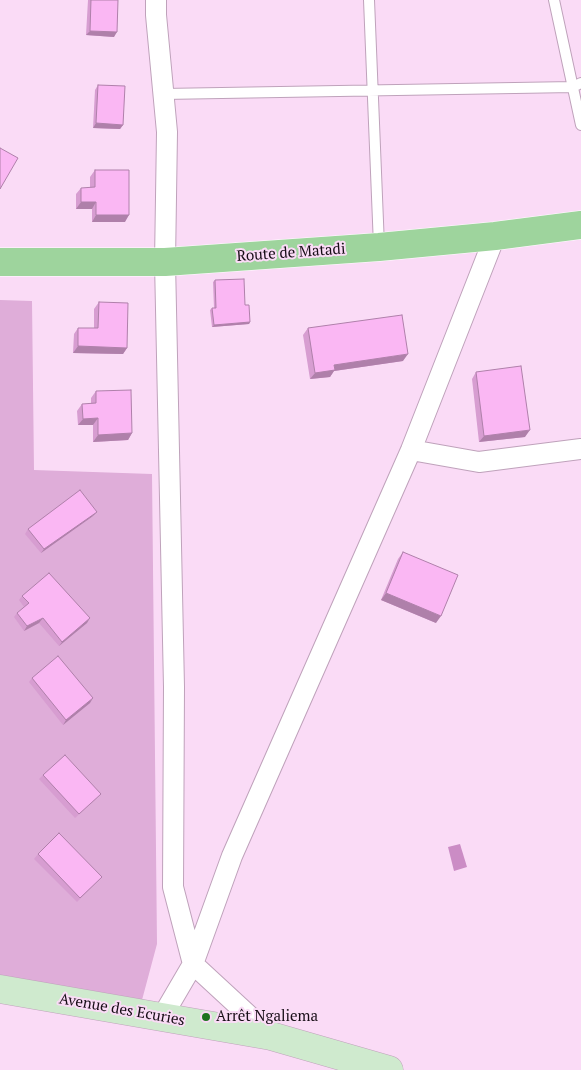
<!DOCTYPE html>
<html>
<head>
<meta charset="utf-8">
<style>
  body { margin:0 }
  canvas { display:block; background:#fadbf6 }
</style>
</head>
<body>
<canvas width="581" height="1070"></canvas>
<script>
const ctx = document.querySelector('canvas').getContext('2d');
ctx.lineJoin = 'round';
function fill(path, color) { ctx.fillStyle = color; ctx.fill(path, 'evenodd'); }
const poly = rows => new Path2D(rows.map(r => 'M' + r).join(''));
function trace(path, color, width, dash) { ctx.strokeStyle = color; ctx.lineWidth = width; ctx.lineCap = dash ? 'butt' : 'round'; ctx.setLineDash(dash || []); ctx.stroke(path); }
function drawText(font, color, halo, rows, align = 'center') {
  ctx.font = font + ' "PT Serif",serif'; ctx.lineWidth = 4; ctx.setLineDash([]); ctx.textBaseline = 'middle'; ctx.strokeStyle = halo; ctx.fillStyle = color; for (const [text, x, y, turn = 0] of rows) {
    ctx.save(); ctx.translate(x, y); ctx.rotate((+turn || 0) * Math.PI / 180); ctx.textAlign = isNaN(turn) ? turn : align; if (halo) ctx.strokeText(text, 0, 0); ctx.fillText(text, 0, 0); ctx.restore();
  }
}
const green = poly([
  [0,300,32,301,34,470,152,474,157,944,142,1000,0,981]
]);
const water = poly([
  [460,844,467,867,454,871,448,847]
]);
const lane = poly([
  [369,0,379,246],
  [554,0,581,125],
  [163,94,573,87,581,83]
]);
const street = poly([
  [156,0,156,15,167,132,165,262,174,687,173,887,193,964,271,1036],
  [411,450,479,462,581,449],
  [162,1017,193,964,232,856,411,450,495,236]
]);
const secondary = poly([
  [0,989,271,1036,389,1070]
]);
const primary = poly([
  [0,262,165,262,379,247,495,236,581,225]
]);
const wall = poly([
  [88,0,118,0,114,37,86,35],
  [98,85,123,125,120,129,93,128,95,90],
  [95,170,125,222,92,222,92,209,76,209,76,194,81,188,90,188,90,177],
  [215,280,245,305,250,322,249,324,212,327,210,310,212,308,214,308,213,282],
  [99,302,127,348,123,354,73,353,74,334,78,328,94,328,94,309],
  [308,328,403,361,334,371,330,377,310,379,303,335],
  [476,372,525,437,479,442,472,379],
  [96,391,132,433,128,440,93,442,93,425,78,425,77,411,82,404,91,404,91,398],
  [93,516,41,553,25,534,28,529],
  [403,552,436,623,381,600,398,559],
  [22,596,87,623,59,646,39,623,24,631,14,617,17,613,24,607,19,600],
  [32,678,90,703,63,725,29,682],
  [43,775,97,798,75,818,39,779],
  [38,854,102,877,77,902,34,859]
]);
const shadedWall = poly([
  [90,31,117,32,114,37,86,35],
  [96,123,123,125,120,129,93,128],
  [81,202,96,202,92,209,76,209],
  [96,215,129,215,125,222,92,222],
  [250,322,249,324,212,327,214,325],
  [78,346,127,348,123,354,73,353],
  [408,354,403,361,334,371,330,377,310,379,315,373,334,365],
  [98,418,93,425,78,425,83,419],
  [530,430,525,437,479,442,484,436],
  [132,433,128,440,93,442,98,435],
  [97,512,93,516,41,553,44,549],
  [386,593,441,616,436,623,381,600],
  [43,618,39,623,24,631,27,626],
  [90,618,87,623,59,646,62,642],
  [93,698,90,703,63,725,66,720]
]);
const building = poly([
  [91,0,118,0,117,32,90,31,91,0],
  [98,85,125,86,123,125,96,123,98,85],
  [0,148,18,158,0,189,0,148],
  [95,170,129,170,129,215,96,215,96,202,81,202,81,188,95,187,95,170],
  [244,279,245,305,249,305,250,322,214,325,212,308,216,308,215,280,244,279],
  [99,302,128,303,127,348,78,346,78,328,98,328,99,302],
  [402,315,408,354,334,365,335,370,315,373,308,328,402,315],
  [521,366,530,430,484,436,476,372,521,366],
  [131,390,132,433,98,435,98,418,83,419,82,404,96,403,96,391,131,390],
  [80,490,97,512,44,549,28,529,80,490],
  [403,552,458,575,441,616,386,593,403,552],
  [49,573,90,618,62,642,43,618,27,626,17,613,29,603,22,596,49,573],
  [58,656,93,698,66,720,32,678,58,656],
  [65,755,101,794,79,814,43,775,65,755],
  [59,833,102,877,80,898,38,854,59,833]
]);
const markers = [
  [206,1017,5,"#1e741f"]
];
const streetNames = [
  ["Route de Matadi",291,253,-4],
  ["Avenue des Ecuries",122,1010,10]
];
const poiNames = [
  ["Arrêt Ngaliema",216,1017]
];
fill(green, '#dfadd9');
fill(water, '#cb8cc5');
trace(lane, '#bfa2bb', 12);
trace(street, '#bfa2bb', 22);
trace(secondary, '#bfa2bb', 29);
trace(primary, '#fff', 29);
trace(lane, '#fff', 10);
trace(street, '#fff', 20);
trace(secondary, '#cfeace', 28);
trace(primary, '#9ed49d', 28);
fill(wall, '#d79dd1');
fill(shadedWall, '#af80aa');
fill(building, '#fab7f3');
trace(building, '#af80aa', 1);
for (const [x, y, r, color] of markers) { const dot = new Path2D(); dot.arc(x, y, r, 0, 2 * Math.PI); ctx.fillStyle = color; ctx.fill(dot); trace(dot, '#fadbf6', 2); }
drawText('15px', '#170d16', '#fadbf6', streetNames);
drawText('15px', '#170d16', '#fadbf6', poiNames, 'left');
</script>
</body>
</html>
